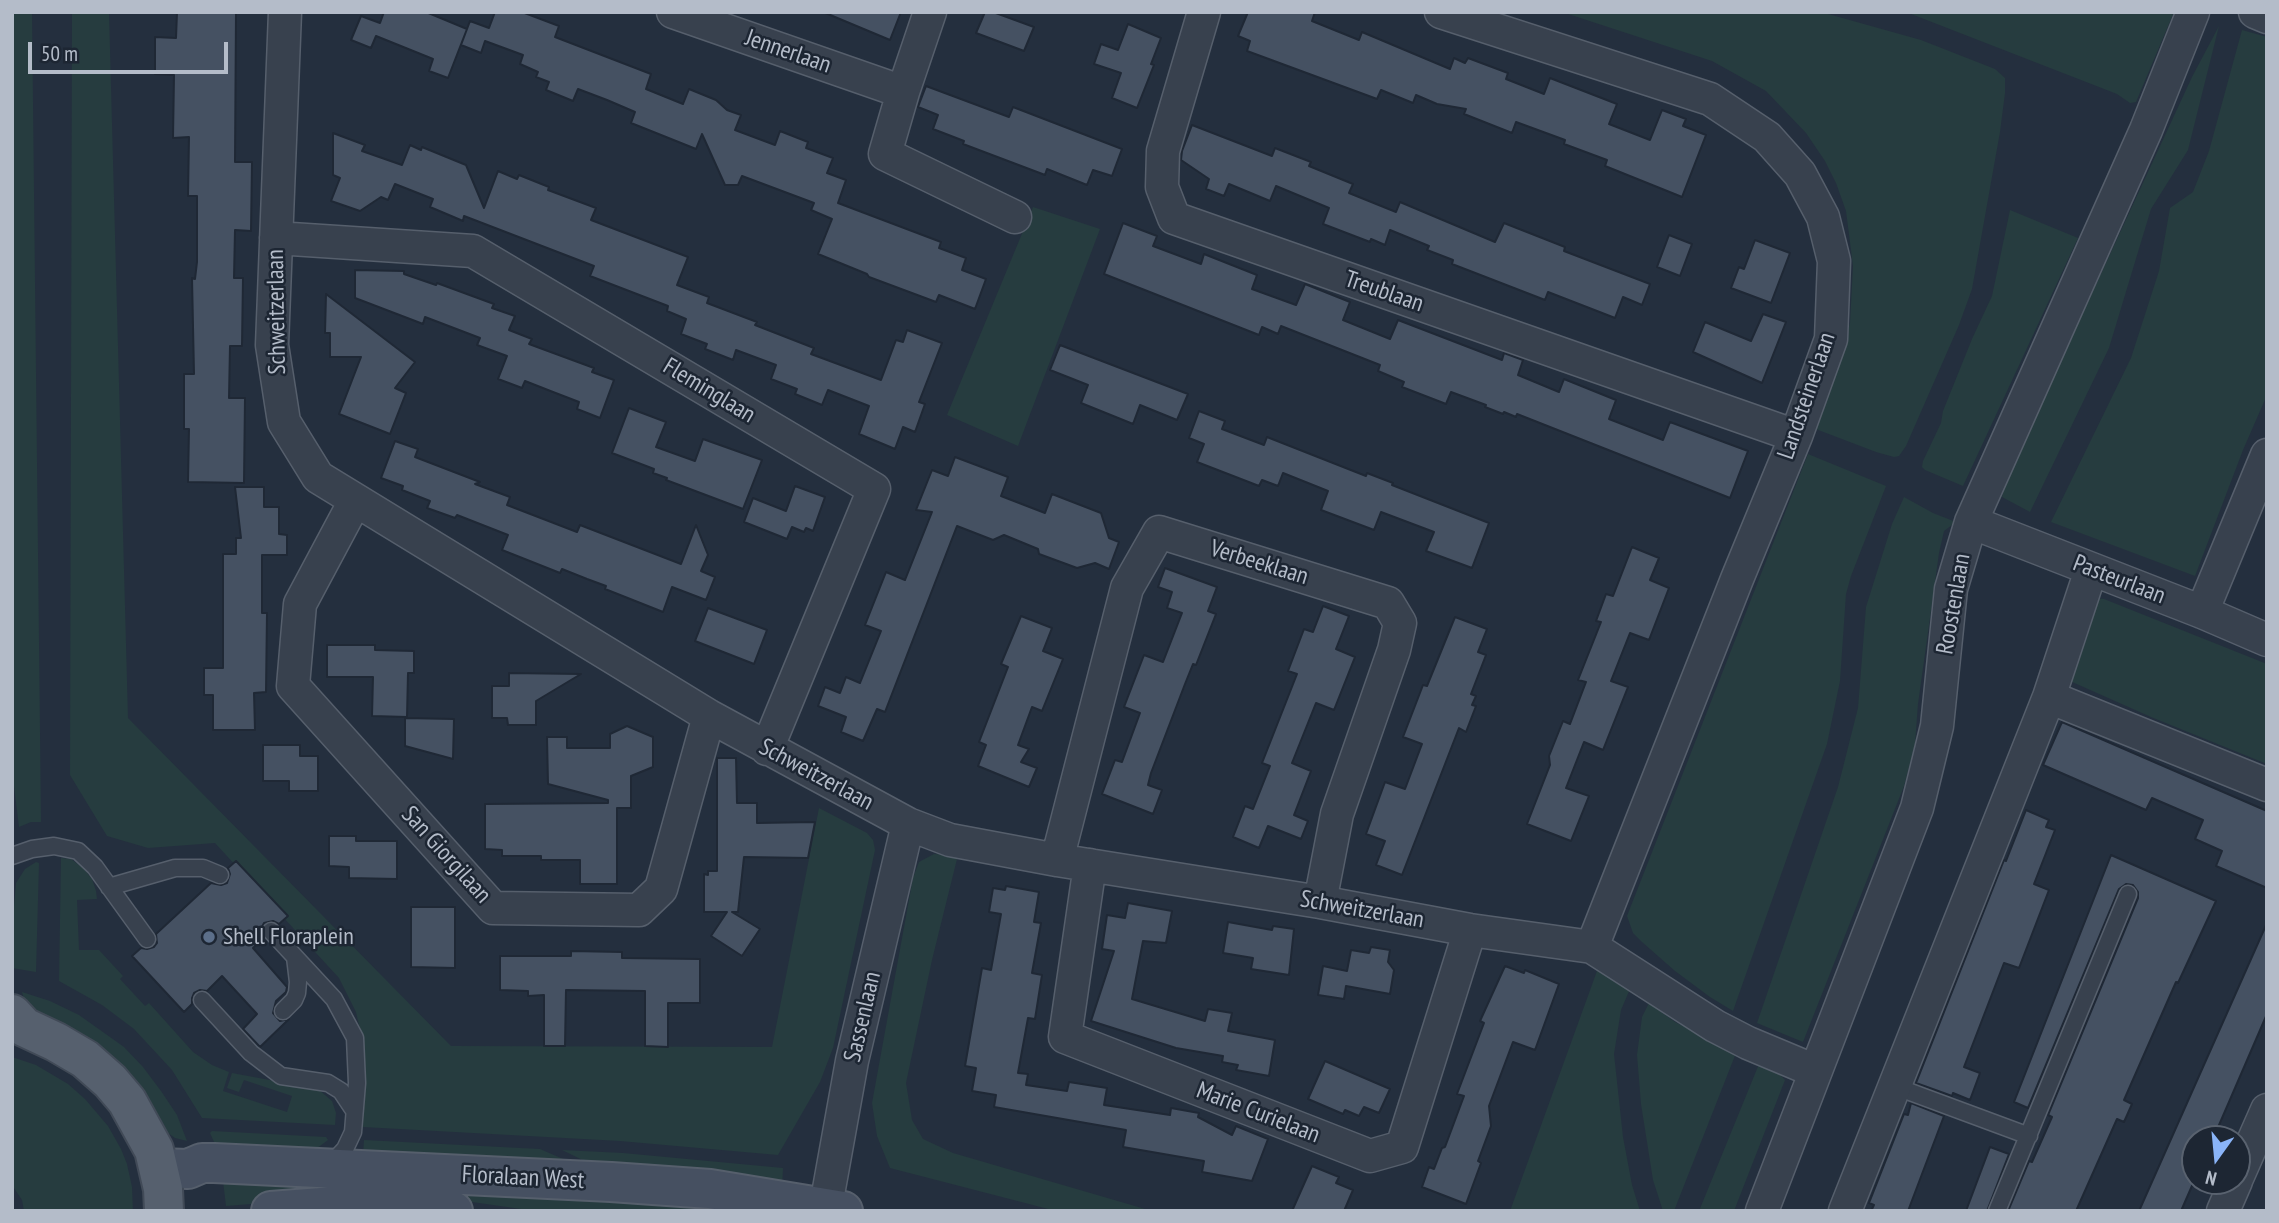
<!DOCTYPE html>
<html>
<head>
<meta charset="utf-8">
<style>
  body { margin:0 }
  #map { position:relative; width:2279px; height:1223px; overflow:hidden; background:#242f3e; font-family:"PT Sans Narrow",sans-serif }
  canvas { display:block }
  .frame { position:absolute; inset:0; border:14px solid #b4bcc9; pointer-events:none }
  .north { position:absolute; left:2181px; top:1125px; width:70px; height:70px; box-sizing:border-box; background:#1d2633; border:2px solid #59626f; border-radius:50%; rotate:195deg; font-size:19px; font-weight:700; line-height:28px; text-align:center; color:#b4bcc9 }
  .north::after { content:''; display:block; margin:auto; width:24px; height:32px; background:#8ab4f8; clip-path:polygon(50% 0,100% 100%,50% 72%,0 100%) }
  .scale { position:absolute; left:28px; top:42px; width:200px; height:32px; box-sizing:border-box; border:4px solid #b4bcc9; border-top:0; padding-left:9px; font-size:21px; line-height:24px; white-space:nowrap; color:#b4bcc9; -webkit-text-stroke:5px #1d2633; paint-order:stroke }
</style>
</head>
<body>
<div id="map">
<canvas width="2279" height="1223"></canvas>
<div class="frame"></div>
<div class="north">N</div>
<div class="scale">50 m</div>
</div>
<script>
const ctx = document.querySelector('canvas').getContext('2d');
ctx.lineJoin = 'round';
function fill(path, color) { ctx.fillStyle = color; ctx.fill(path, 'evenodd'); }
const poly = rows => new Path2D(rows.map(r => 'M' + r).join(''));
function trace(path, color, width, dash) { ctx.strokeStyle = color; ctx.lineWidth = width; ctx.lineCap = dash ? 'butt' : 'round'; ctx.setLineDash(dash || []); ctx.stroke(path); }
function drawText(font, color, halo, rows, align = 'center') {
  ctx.font = font + ' "PT Sans Narrow",sans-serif'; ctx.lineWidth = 5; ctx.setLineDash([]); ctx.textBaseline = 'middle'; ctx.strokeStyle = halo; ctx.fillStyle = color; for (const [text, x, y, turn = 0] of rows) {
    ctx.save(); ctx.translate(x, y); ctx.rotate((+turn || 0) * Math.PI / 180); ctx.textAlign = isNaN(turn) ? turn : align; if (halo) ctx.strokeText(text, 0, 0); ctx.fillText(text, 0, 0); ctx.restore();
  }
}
const green = poly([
  [12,12,32,12,41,822,31,822,19,827,12,770],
  [72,12,109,12,128,718,451,1046,772,1047,819,808,867,833,873,840,875,850,833,1048,820,1082,778,1155,620,1141,363,1127,365,1051,356,1012,339,978,215,843,148,848,107,836,70,775],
  [1562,12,1821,12,1921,40,1995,69,2005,78,2005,93,2000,132,1972,289,1959,325,1906,446,1899,456,1894,457,1876,452,1813,428,1839,364,1850,323,1853,266,1846,211,1836,183,1825,161,1806,133,1766,91,1712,61],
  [1906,12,2174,12,2136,102,2130,103,2117,94],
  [2219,26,2188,150,2151,209,2109,348,2030,512,2002,497,2006,479,2192,77],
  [2242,30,2267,37,2267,395,2243,450,2195,576,2051,522,2131,358,2159,271,2170,208,2193,192,2209,151],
  [1033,207,1100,229,1018,446,947,415],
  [2010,210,2078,238,1963,486,1925,470,1922,467,1923,461,1941,423,1943,411,1972,339,1992,296],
  [1808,454,1886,486,1851,576,1846,594,1840,681,1827,744,1733,1011,1710,997,1675,971,1642,942,1633,933,1627,916],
  [1904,497,1933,513,1956,522,1944,531,1939,553,1918,704,1915,744,1904,786,1803,1042,1757,1023,1838,787,1858,708,1866,607,1892,524],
  [2096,598,2104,599,2267,664,2267,764,2151,717,2070,681],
  [934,854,958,855,932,960,906,1083,912,1120,923,1139,953,1153,1152,1211,1056,1211,890,1168,877,1136,872,1103,913,878,919,862],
  [61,858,71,859,83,868,92,879,96,891,97,899,77,900,79,950,99,950,123,976,120,979,145,1006,149,1003,193,1052,212,1065,229,1072,223,1091,287,1112,292,1096,244,1080,239,1092,227,1088,232,1073,318,1089,332,1101,336,1113,335,1125,202,1118,172,1070,134,1029,102,1005,59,981],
  [36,862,39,863,36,972,12,968,12,929,16,883,25,869],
  [1597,971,1630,989,1621,1010,1614,1054,1623,1137,1632,1185,1640,1211,1510,1211],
  [22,992,50,1001,79,1015,124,1047,143,1067,161,1091,177,1115,187,1141,175,1138,161,1128,25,1002],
  [1649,1003,1675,1022,1736,1053,1674,1211,1663,1211,1653,1180,1641,1104,1637,1055,1642,1017],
  [12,1057,36,1065,68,1084,85,1099,108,1126,121,1149,127,1164,132,1187,133,1211,24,1211,22,1200,12,1185],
  [1759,1064,1777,1072,1785,1080,1734,1211,1699,1211],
  [212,1131,326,1137,328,1140,316,1149,215,1144,210,1133],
  [364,1140,540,1149,577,1165,363,1154],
  [562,1150,623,1153,783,1168,782,1190,605,1171],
  [223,1181,558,1194,741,1211,535,1211,444,1198,339,1197,226,1206]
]);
const building = poly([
  [177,12,236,12,235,162,252,162,251,231,235,230,234,278,243,278,242,346,230,346,229,398,245,398,244,483,188,482,189,429,184,429,184,374,194,374,192,278,195,279,197,262,197,196,188,196,189,137,173,138,174,75,155,74,155,37,176,38,177,12],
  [384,12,426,12,467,29,470,21,489,28,495,12,522,12,559,26,555,37,651,74,646,89,683,104,689,89,716,100,727,110,741,115,735,130,775,145,780,131,808,142,806,148,833,158,827,173,846,180,838,203,941,242,939,248,966,258,962,270,986,279,975,309,939,295,936,302,869,277,867,274,818,254,832,219,811,210,814,203,742,176,738,185,725,185,702,134,696,149,631,123,635,112,607,100,578,89,573,101,546,90,549,82,536,77,538,72,520,64,523,55,485,41,481,53,461,45,467,29,448,78,429,71,433,59,376,36,371,48,351,40,361,16,380,23,384,12],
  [823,12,901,12,890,40,823,12],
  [985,12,993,12,1034,27,1024,51,976,33,985,12],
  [1248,12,1315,12,1312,21,1359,40,1362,32,1450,69,1454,58,1465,63,1468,58,1508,73,1506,79,1544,94,1550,78,1617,104,1609,124,1650,140,1662,110,1686,119,1683,126,1706,135,1682,197,1605,166,1607,160,1564,144,1565,140,1516,122,1512,133,1464,114,1466,109,1437,104,1416,95,1413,103,1381,90,1377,99,1247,51,1250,41,1238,36,1248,12],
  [1128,24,1161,38,1151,64,1154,65,1137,108,1112,98,1121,73,1094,64,1101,44,1118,50,1128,24],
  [926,86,1009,117,1013,107,1122,149,1112,176,1093,170,1087,185,1047,169,1045,175,963,144,964,141,933,129,938,115,918,107,926,86],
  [1192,125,1272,156,1275,148,1311,162,1309,166,1353,184,1349,193,1396,212,1400,202,1495,242,1504,223,1565,247,1564,251,1650,284,1642,305,1623,297,1615,318,1548,292,1545,300,1452,264,1453,260,1427,250,1429,246,1390,230,1385,245,1371,239,1370,242,1323,224,1329,208,1276,186,1270,201,1229,184,1224,196,1206,189,1209,179,1181,160,1182,151,1192,125],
  [333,133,365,145,362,151,402,165,410,145,421,150,422,147,466,165,484,208,498,171,517,179,519,175,549,187,548,190,596,208,591,220,688,257,677,285,709,297,707,303,757,322,755,325,814,348,811,354,881,380,896,340,903,342,907,330,942,343,919,402,925,404,915,432,903,427,895,449,859,434,869,406,828,390,822,405,795,394,797,389,771,379,776,365,736,350,733,360,705,349,707,344,681,334,686,319,667,311,668,306,590,276,594,266,464,216,463,221,430,207,433,199,395,184,388,200,381,197,360,211,331,201,340,178,333,175,333,133],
  [1123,223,1157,236,1153,246,1201,264,1204,254,1257,275,1252,289,1296,305,1305,284,1350,302,1343,320,1390,339,1398,320,1502,360,1504,353,1523,360,1518,375,1559,392,1564,379,1616,400,1609,419,1663,440,1670,422,1748,451,1730,498,1517,414,1516,417,1504,412,1503,414,1485,407,1486,405,1451,392,1446,404,1402,387,1404,382,1378,371,1380,365,1281,326,1278,334,1262,327,1259,335,1104,274,1123,223],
  [1669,235,1692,244,1680,276,1657,267,1669,235],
  [1755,240,1790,253,1771,303,1731,288,1739,267,1744,269,1755,240],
  [355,270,404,271,404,274,436,285,437,283,494,304,492,308,515,316,509,330,532,339,529,344,594,368,592,372,614,380,600,418,577,409,579,402,553,392,525,381,522,388,498,379,507,356,477,345,480,338,425,317,423,324,355,298,355,270],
  [326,294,415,362,395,388,406,393,390,434,339,414,361,357,330,357,330,333,325,333,326,294],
  [1763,314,1786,322,1762,383,1693,352,1705,322,1751,341,1763,314],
  [1060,345,1188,394,1177,420,1140,405,1133,424,1081,403,1088,385,1050,370,1060,345],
  [629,408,666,422,656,447,695,461,703,439,762,460,743,509,666,480,667,478,653,473,654,469,612,453,629,408],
  [1199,411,1225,421,1222,429,1264,445,1267,437,1366,476,1367,473,1393,483,1392,485,1489,523,1472,568,1426,551,1434,532,1381,512,1374,530,1321,510,1328,491,1283,473,1278,486,1262,480,1259,486,1197,462,1204,444,1189,438,1199,411],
  [395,441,418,449,415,457,480,482,475,484,510,497,507,505,577,532,580,525,681,564,696,525,708,555,701,571,715,577,706,600,672,587,663,612,605,589,606,586,587,579,562,569,560,573,502,550,508,535,457,515,455,518,427,508,430,501,402,490,403,486,381,478,395,441],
  [955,457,1008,477,1001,496,1045,513,1052,494,1101,513,1109,538,1119,542,1109,569,1095,563,1077,568,1039,554,1038,549,1004,535,993,540,957,526,885,712,877,709,863,741,841,732,846,717,818,706,825,687,840,693,846,677,860,683,881,631,865,625,886,572,905,580,932,512,916,510,932,470,948,476,955,457],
  [795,486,825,497,813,531,806,528,804,532,792,527,787,539,744,522,753,498,786,511,795,486],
  [235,487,264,487,264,507,279,507,279,534,287,535,287,555,262,555,262,613,267,613,266,692,254,693,255,730,213,730,213,695,204,695,204,668,223,668,223,554,236,554,236,538,241,538,235,487],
  [1632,547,1659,558,1650,580,1669,588,1649,640,1630,633,1611,681,1628,687,1603,750,1584,742,1566,788,1589,796,1571,841,1527,824,1550,765,1549,756,1563,721,1570,724,1586,682,1578,680,1601,622,1596,621,1606,594,1613,596,1632,547],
  [1165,568,1217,587,1208,611,1216,614,1196,665,1193,664,1185,684,1151,773,1148,785,1162,790,1153,814,1102,794,1115,760,1122,762,1140,713,1124,707,1144,655,1163,662,1182,613,1167,608,1172,592,1158,587,1165,568],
  [1323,606,1349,616,1336,649,1355,657,1334,710,1316,703,1292,763,1311,771,1294,815,1308,821,1301,839,1268,826,1259,848,1233,837,1245,806,1253,809,1270,766,1262,763,1297,674,1288,671,1304,629,1313,632,1323,606],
  [708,608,767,630,754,664,695,641,708,608],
  [1021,616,1052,628,1043,651,1063,659,1042,711,1032,707,1018,745,1029,749,1021,762,1037,768,1029,787,978,766,986,745,979,742,1008,667,1001,664,1021,616],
  [1455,617,1487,629,1478,652,1486,655,1471,694,1476,696,1472,705,1476,706,1466,732,1459,728,1402,875,1376,865,1385,841,1366,834,1385,782,1405,789,1422,744,1403,737,1423,685,1427,686,1455,617],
  [327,645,375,645,375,650,414,651,414,673,408,673,407,717,372,716,373,677,327,677,327,645],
  [509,673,581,674,536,701,536,725,508,725,507,718,492,718,492,686,509,686,509,673],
  [405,718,454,719,453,759,405,746,405,718],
  [2062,722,2267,811,2267,888,2216,866,2222,851,2195,839,2203,820,2152,798,2146,810,2043,765,2062,722],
  [627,726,653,737,653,767,631,776,631,808,617,808,617,884,580,884,580,860,541,860,541,856,502,856,502,850,485,849,485,804,608,803,608,800,548,784,547,737,567,737,567,748,610,748,610,734,627,726],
  [263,745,300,745,300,756,318,756,318,791,289,791,289,781,263,781,263,745],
  [717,758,736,758,737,803,757,803,757,823,815,822,808,858,744,857,738,912,732,912,760,929,742,956,711,936,727,912,704,912,704,874,708,875,708,871,717,871,717,758],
  [2026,810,2049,820,2046,827,2055,830,2034,884,2049,890,2019,968,2004,963,1964,1067,1980,1073,1970,1100,1953,1093,1952,1096,1916,1083,2004,860,2006,861,2026,810],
  [329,836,356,836,356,841,397,841,397,879,349,878,349,867,329,866,329,836],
  [2111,855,2216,901,2178,983,2176,982,2124,1100,2132,1104,2124,1122,2117,1119,2076,1211,2008,1211,2029,1161,2032,1162,2052,1117,2048,1115,2138,898,2138,892,2133,885,2126,884,2119,889,2028,1108,2014,1102,2111,855],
  [236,861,288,916,279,924,273,921,264,923,261,929,263,938,253,948,287,987,286,992,276,1001,273,1013,280,1021,289,1019,260,1047,243,1029,257,1014,222,976,207,991,200,990,194,993,192,998,192,1004,184,1012,132,956,141,948,147,949,154,947,157,943,156,934,211,883,221,885,227,883,230,874,228,868,236,861],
  [1006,886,1039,892,1034,922,1041,923,1032,973,1042,975,1035,1019,1028,1018,1018,1073,1028,1074,1026,1085,1067,1091,1069,1082,1107,1088,1104,1105,1170,1115,1171,1108,1199,1113,1198,1117,1232,1135,1236,1126,1268,1139,1252,1181,1202,1172,1204,1161,1123,1147,1126,1130,994,1107,996,1095,972,1091,976,1068,965,1066,982,968,991,970,1001,914,989,912,993,888,1005,890,1006,886],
  [1128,903,1172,911,1166,943,1143,941,1132,999,1205,1021,1208,1009,1232,1013,1228,1031,1275,1040,1269,1076,1236,1070,1238,1065,1222,1062,1223,1056,1176,1048,1091,1021,1114,951,1102,949,1107,915,1125,918,1128,903],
  [411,907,455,907,455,968,411,967,411,907],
  [1228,922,1272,930,1273,926,1294,929,1289,975,1251,969,1253,958,1223,953,1228,922],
  [2267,923,2267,1014,2213,1139,2195,1139,2195,1179,2181,1211,2139,1211,2267,923],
  [1371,947,1390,950,1388,962,1394,970,1390,994,1346,986,1344,999,1318,995,1323,966,1347,971,1351,950,1369,953,1371,947],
  [571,951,622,952,622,958,700,959,700,1003,668,1003,668,1047,645,1046,645,991,566,990,565,1046,544,1046,544,995,528,996,528,991,500,990,500,956,571,956,571,951],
  [1505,966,1524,973,1525,970,1559,984,1535,1050,1513,1042,1489,1106,1491,1126,1478,1161,1481,1163,1466,1204,1422,1187,1429,1167,1434,1169,1442,1148,1445,1147,1464,1096,1457,1094,1484,1023,1480,1021,1505,966],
  [1325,1061,1390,1089,1379,1113,1364,1107,1359,1116,1345,1110,1343,1114,1308,1099,1325,1061],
  [1911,1103,1944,1116,1908,1211,1871,1211,1874,1205,1869,1203,1904,1114,1908,1115,1911,1103],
  [1990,1147,2009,1154,1987,1211,1966,1211,1990,1147],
  [1312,1166,1339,1177,1336,1183,1353,1190,1344,1211,1292,1211,1312,1166]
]);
const lane = poly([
  [12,856,32,849,54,846,78,851,95,867,147,939],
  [109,887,175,868,203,868,220,875],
  [271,931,334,999,355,1038,357,1083,353,1132,345,1149,331,1164],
  [202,1000,251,1053,281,1076,328,1083,341,1091,353,1109],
  [283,1011,294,1000,297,993,298,982,295,957],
  [1894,1086,2029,1136],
  [1997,1211,2128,894]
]);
const street = poly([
  [285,12,272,345,284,422,318,477,709,716,908,824,950,840,1057,860,1320,902,1470,930,1592,947,1715,1026,1748,1043,1815,1071],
  [673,12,903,92],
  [930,12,903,92,885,154,1015,217],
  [1204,12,1163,151,1162,187,1174,218,1796,436],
  [1441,12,1710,99,1767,137,1800,174,1823,217,1834,261,1831,339,1796,436,1737,579,1592,947],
  [2255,12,2267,17],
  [276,238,473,251,874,489,767,749],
  [355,501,300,604,293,686,493,908,639,910,661,889,709,716],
  [1971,522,2202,612,2267,640],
  [2202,612,2267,455],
  [2049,697,2267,785],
  [1057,860,1127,588,1159,532,1388,603,1400,623,1394,650,1337,814,1320,902],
  [1090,865,1065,1037,1370,1156,1402,1147,1470,930],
  [2237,1178,2267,1110],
  [825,1211,852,1061,908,824],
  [1762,1211,1917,808,1937,726,1951,589,1971,522,2146,130,2193,12],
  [1845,1211,2049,697,2091,570],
  [2223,1211,2236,1181]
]);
const secondary = poly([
  [159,1168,188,1169,202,1163,214,1163,611,1182,710,1189,843,1211],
  [271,1211,335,1206,427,1207,453,1211]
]);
const primary = poly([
  [12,1014,24,1027,56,1042,85,1059,110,1081,127,1101,154,1150,163,1189,164,1211]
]);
const markers = [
  [209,937,7,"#5c6f8a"]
];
const streetNames = [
  ["Jennerlaan",788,52,19],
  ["Treublaan",1384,292,19],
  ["Schweitzerlaan",277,312,-91],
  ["Fleminglaan",709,391,31],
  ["Landsteinerlaan",1807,396,-71],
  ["Verbeeklaan",1259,563,17],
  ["Pasteurlaan",2119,580,21],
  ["Roostenlaan",1954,604,-80],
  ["Schweitzerlaan",816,775,28],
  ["San Giorgilaan",446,855,48],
  ["Schweitzerlaan",1362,910,10],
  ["Sassenlaan",863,1017,-77],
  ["Marie Curielaan",1258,1113,21],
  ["Floralaan West",523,1178,3]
];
const poiNames = [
  ["Shell Floraplein",223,937]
];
fill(green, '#263c3f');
fill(building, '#455162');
trace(building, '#1f2835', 2);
trace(lane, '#565f6c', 19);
trace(street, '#565f6c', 35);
trace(secondary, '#565f6c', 42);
trace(primary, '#414a57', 42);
trace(lane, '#38414e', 16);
trace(street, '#38414e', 32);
trace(secondary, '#465061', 38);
trace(primary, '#56606e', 38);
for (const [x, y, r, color] of markers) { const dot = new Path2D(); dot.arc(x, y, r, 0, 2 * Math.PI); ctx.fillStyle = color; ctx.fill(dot); trace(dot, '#1d2633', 2.5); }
drawText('24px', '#b4bcc9', '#1d2633', streetNames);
drawText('24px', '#b4bcc9', '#1d2633', poiNames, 'left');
</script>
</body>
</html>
